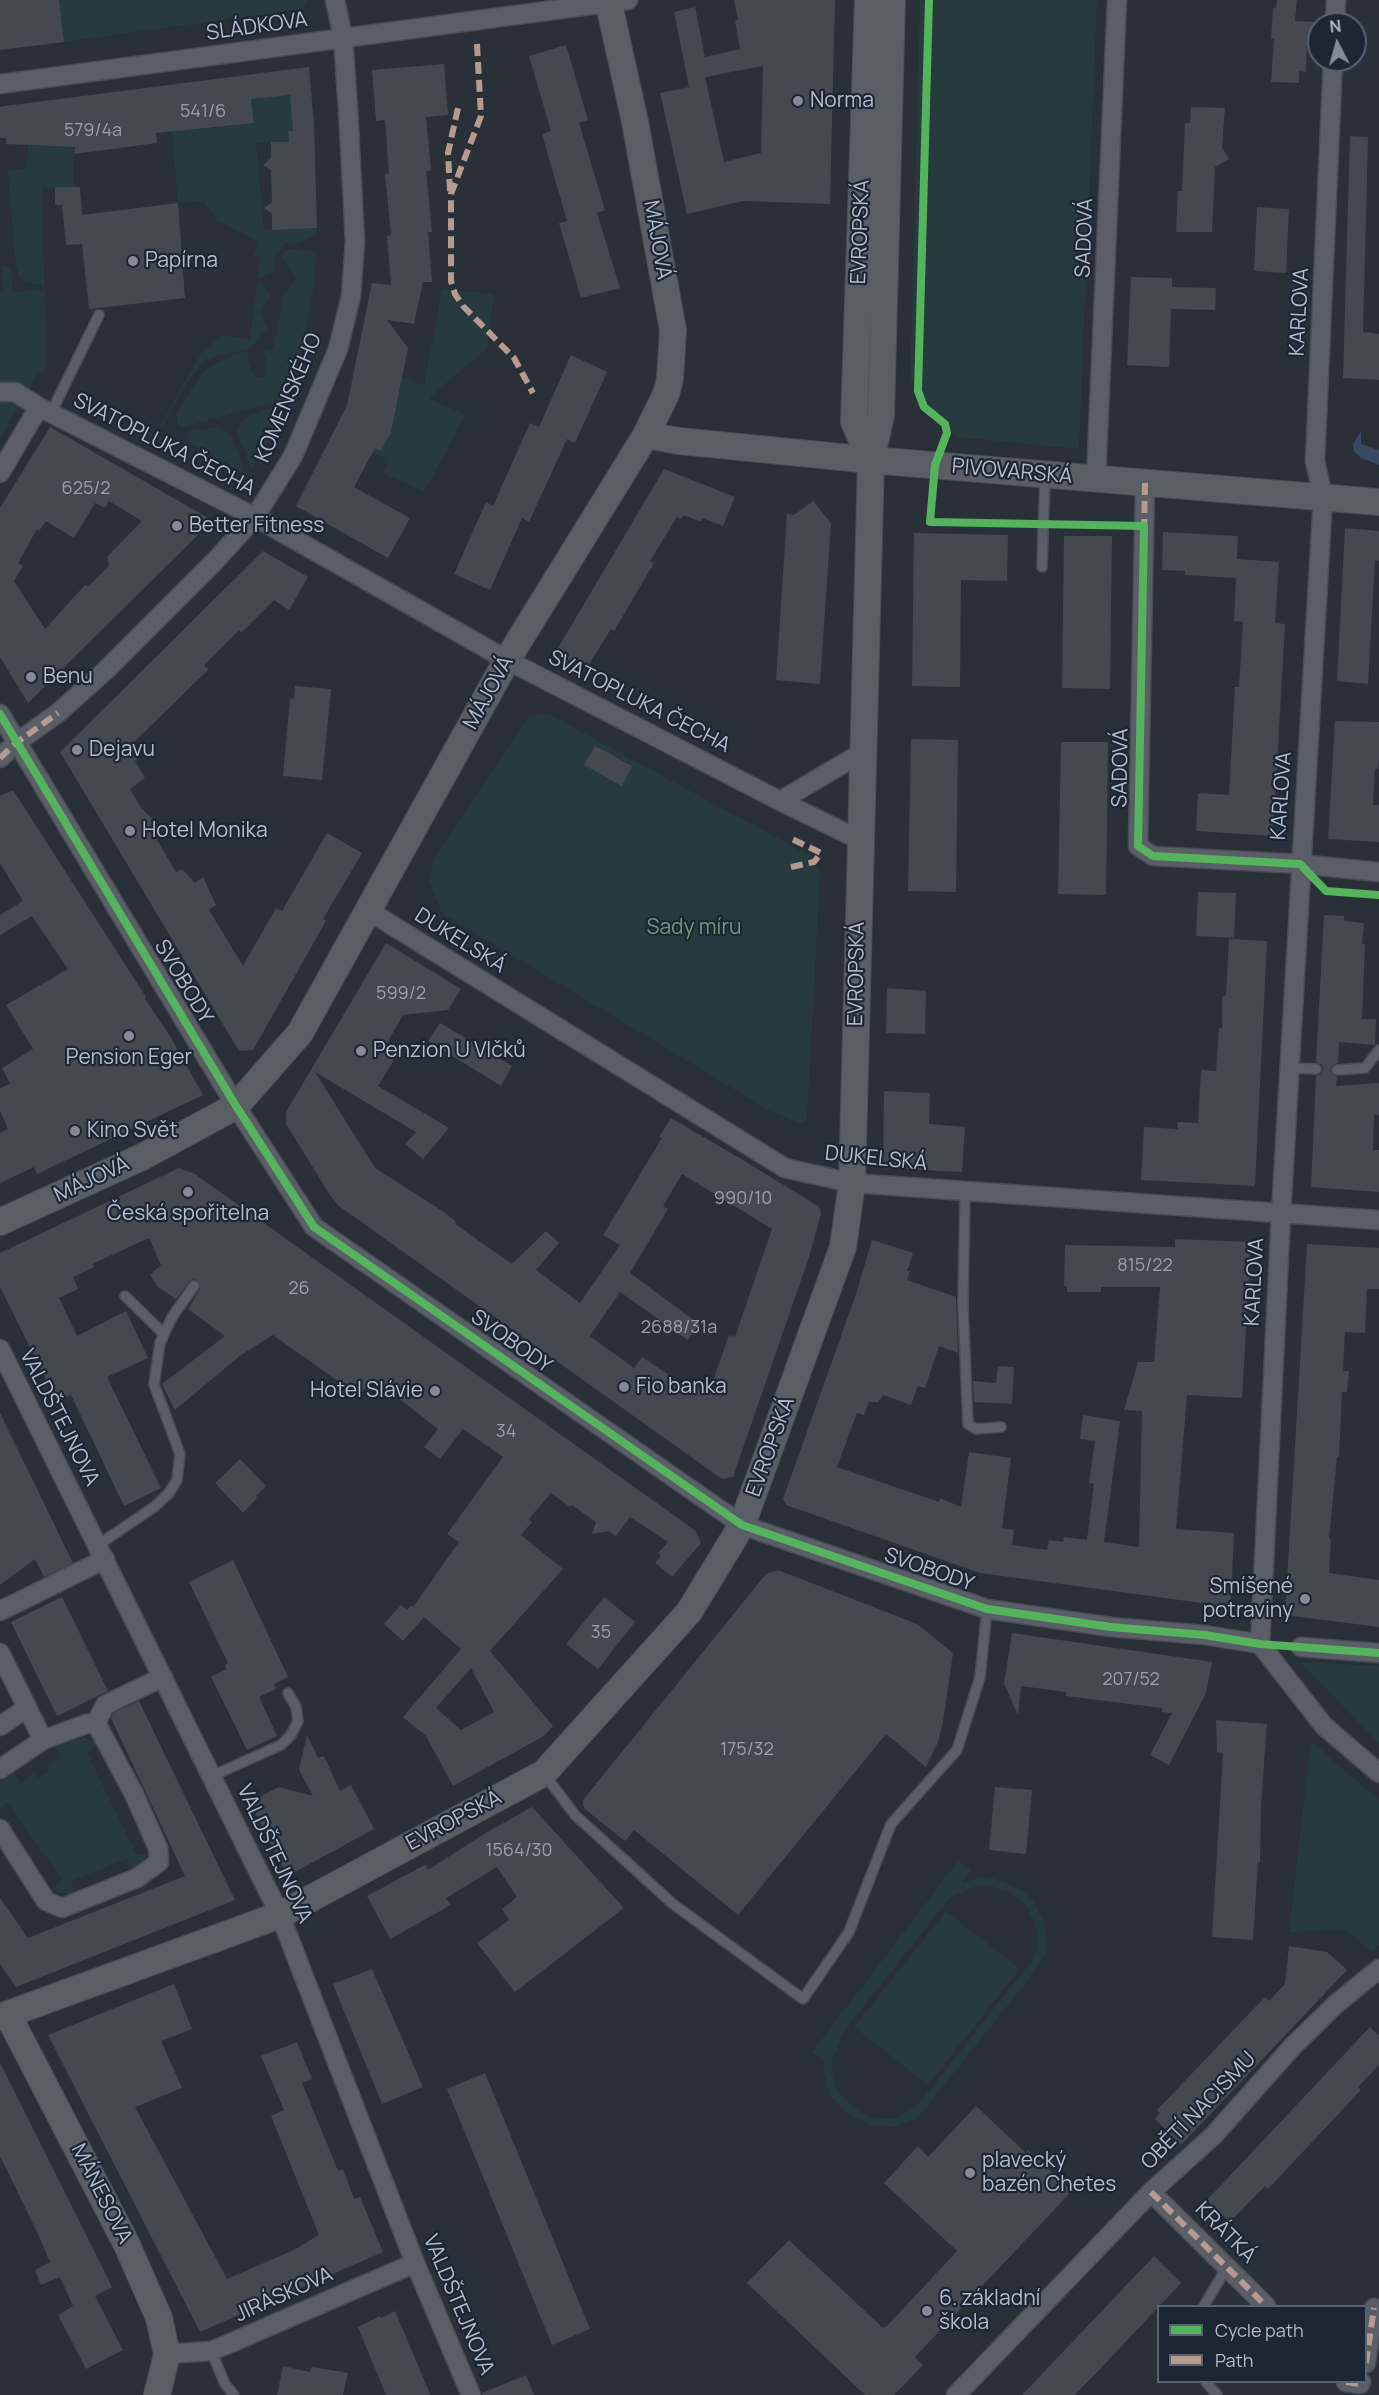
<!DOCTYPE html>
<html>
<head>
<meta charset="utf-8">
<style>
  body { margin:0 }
  #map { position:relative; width:1379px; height:2395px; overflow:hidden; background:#2a3038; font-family:Manrope,sans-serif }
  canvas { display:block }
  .legend { position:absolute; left:1157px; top:2305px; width:210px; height:78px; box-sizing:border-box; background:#1d2633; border:2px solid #59626f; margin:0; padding:8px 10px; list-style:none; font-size:18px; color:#b4bcc9 }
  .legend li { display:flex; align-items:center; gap:12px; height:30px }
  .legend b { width:30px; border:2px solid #59626f }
  .north { position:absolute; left:1307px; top:12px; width:60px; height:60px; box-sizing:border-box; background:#1d2633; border:2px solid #59626f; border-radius:50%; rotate:354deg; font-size:16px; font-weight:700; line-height:24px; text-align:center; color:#b4bcc9 }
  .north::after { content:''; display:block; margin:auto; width:21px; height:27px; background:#848b96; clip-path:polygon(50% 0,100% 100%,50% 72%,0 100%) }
</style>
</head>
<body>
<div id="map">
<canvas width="1379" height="2395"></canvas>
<ul class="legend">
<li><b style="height:8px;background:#56b35d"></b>Cycle path</li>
<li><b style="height:8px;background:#b69a8f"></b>Path</li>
</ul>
<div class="north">N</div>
</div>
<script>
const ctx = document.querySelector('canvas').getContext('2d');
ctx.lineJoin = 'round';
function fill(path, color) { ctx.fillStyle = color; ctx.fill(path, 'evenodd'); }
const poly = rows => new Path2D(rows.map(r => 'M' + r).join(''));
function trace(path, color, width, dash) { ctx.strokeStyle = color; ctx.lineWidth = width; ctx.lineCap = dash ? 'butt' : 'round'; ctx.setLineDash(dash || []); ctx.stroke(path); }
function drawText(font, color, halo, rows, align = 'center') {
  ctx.font = font + ' Manrope,sans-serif'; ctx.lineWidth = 4.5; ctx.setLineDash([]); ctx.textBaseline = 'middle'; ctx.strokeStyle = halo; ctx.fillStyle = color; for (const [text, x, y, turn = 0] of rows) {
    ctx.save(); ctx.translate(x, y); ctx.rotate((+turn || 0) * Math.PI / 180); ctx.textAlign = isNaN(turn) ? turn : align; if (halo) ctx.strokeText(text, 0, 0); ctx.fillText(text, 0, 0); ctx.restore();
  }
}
const green = poly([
  [59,0,308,0,307,5,301,9,64,42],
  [920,0,926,0,917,356,913,382,910,384],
  [933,0,1097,0,1079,449,956,437,949,431,946,419,929,409,923,400,920,376,923,356],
  [289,69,293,131,288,131,289,142,256,143,264,229,317,228,317,235,298,244,285,243,275,255,274,270,271,274,260,278,257,278,260,257,254,256,258,241,217,220,203,201,178,203,172,131,208,127,209,129,254,121,251,99,262,98,260,73],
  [28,145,73,147,74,187,42,188,46,358,44,375,38,374,0,438,0,294,4,293,2,267,11,266,13,292,43,290,42,285,26,283,19,277,16,267,8,171,27,168],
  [288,249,316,252,315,280,298,365,289,398,183,427,179,426,177,424,177,412,200,376,209,367,233,355,247,351,249,364,253,373,257,377,263,378,267,374,266,357,263,350,273,349,284,293,296,278,281,256],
  [259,283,264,285,270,295,266,304,261,306,260,313,267,328,255,345,248,349,213,357,201,365,187,382,162,427,160,426,202,352,223,335,250,339,257,284],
  [442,289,494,294,487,348,429,398,466,415,424,492,382,473,387,464,383,461,385,458,373,452,375,448,381,451,389,436,401,386,399,376,424,385],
  [269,409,277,410,281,417,254,467,251,468,237,431,240,423,246,417],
  [208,428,220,428,227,433,233,440,243,468,242,471,239,472,190,443,187,436,191,432],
  [530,715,550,715,814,858,820,875,807,1120,799,1123,770,1111,442,913,429,882,434,859],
  [1300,1662,1379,1666,1379,1743],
  [84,1737,98,1744,87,1753,137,1855,148,1853,134,1873,127,1859,71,1881,74,1888,71,1895,54,1890,56,1885,63,1880,7,1803,0,1808,0,1782,12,1773,21,1783,34,1773,38,1778,49,1771,47,1765,61,1759,56,1746],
  [1311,1741,1379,1800,1379,1945,1371,1951,1345,1930,1289,1932],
  [958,1861,971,1869,962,1883,984,1877,996,1879,1022,1890,1033,1900,1043,1920,1047,1944,1045,1954,1032,1975,922,2113,914,2119,893,2127,871,2125,847,2113,830,2095,824,2075,823,2060,812,2052],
  [984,1885,1006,1890,1026,1905,1035,1923,1037,1933,1038,1943,1033,1959,916,2107,892,2119,873,2117,863,2113,852,2107,837,2090,832,2074,832,2061,845,2030,949,1899,964,1891],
  [946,1911,1020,1969,928,2085,854,2027]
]);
const water = poly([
  [1361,431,1361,444,1379,450,1379,465,1361,458,1354,451,1353,444]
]);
const building = poly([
  [0,0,59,0,64,42,0,50],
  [734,0,835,0,830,204,743,201,687,214,660,93,689,87,674,12,695,7,705,57,740,49,735,20,738,20],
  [763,66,761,153,724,162,705,77],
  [1277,0,1297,0,1295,21,1315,22,1314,42,1307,42,1306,72,1299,71,1299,83,1271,82,1274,39,1271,39,1273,8,1276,8],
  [566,45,588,120,579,123,605,210,597,213,620,288,581,298,559,223,567,221,542,134,551,131,529,56],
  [444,64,448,115,426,117,431,170,426,171,432,232,428,232,432,282,423,282,414,324,387,320,408,348,391,432,381,451,375,448,354,487,410,518,388,558,296,506,347,405,372,283,391,285,387,236,391,235,385,174,389,174,385,120,376,121,372,70],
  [309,67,314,124,317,228,272,230,272,214,264,208,272,202,271,170,263,165,271,158,271,142,289,142,288,131,293,131,290,95,251,99,254,123,156,133,157,143,74,154,75,147,6,144,6,138,0,138,0,107,5,106],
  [1191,107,1225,108,1222,147,1229,159,1215,167,1212,232,1176,232,1178,191,1182,191,1185,123,1190,123],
  [1350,136,1368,137,1363,332,1379,334,1379,380,1343,378],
  [55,187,80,187,82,215,178,203,185,298,89,309,82,244,66,245,62,205,55,205],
  [1257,207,1289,209,1286,273,1254,271],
  [1131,277,1172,278,1172,287,1216,288,1215,310,1171,309,1169,367,1127,365],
  [571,355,607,372,575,443,567,439,529,522,522,518,490,590,454,574,486,502,493,506,530,423,539,427],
  [50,427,210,519,210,523,28,703,0,657,0,508],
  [109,501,142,521,107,557,109,566,88,587,85,585,45,629,14,581,23,566,18,563,37,529,39,531,46,521,74,538,95,503,105,508],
  [664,469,735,497,723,526,702,518,701,522,684,515,681,519,677,517,650,561,654,563,614,631,611,629,586,669,555,653],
  [813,501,831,523,820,684,776,680,787,514,794,515],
  [1345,528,1379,531,1379,561,1375,560,1368,684,1337,681],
  [1163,532,1238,536,1237,559,1279,562,1275,623,1285,624,1273,836,1196,831,1198,793,1229,795,1235,687,1239,687,1243,622,1234,621,1236,578,1185,575,1185,571,1162,570],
  [914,533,1008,535,1007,581,961,580,960,687,912,686],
  [1064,536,1112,536,1110,689,1062,688],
  [263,551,308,577,289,610,274,600,241,633,239,630,204,665,208,670,130,746,138,759,135,761,145,778,130,789,141,808,154,820,157,829,153,833,176,872,182,869,195,883,203,877,216,905,209,910,243,966,276,908,282,911,327,833,362,853,323,919,326,921,253,1050,239,1051,60,752],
  [295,686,331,689,322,780,283,776,290,698,294,699],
  [1335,721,1379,722,1379,759,1378,769,1375,769,1373,805,1379,805,1379,842,1328,839],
  [911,739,958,740,956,892,908,891],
  [1061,742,1108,742,1106,895,1058,894],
  [595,746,632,766,622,786,584,765],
  [13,790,146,997,145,999,170,1036,203,1095,37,1174,34,1167,0,1183,0,1133,8,1129,0,1111,0,1088,10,1084,2,1068,33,1049,6,1005,68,969,32,916,0,935,0,915,23,901,0,863,0,796],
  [1198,892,1236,893,1234,938,1196,936],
  [1324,915,1344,916,1344,921,1364,923,1362,944,1365,944,1362,1019,1376,1019,1375,1045,1339,1042,1338,1063,1333,1065,1330,1070,1332,1074,1337,1077,1336,1086,1379,1083,1379,1115,1374,1115,1373,1150,1379,1150,1379,1192,1311,1187,1316,1076,1320,1075,1323,1070,1322,1065,1316,1062],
  [1229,939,1267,941,1255,1186,1141,1180,1144,1127,1178,1129,1177,1122,1198,1123,1201,1070,1216,1071,1219,1028,1222,1028,1222,997,1226,995],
  [386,943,461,989,448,1010,403,1015,387,1043,400,1050,378,1086,449,1128,423,1159,405,1144,416,1132,315,1072,375,1168,444,1212,456,1222,455,1224,512,1264,546,1231,559,1243,536,1270,580,1303,620,1245,603,1235,662,1138,659,1137,671,1118,741,1159,818,1206,820,1209,821,1214,809,1257,733,1477,722,1479,339,1206,330,1195,286,1124,286,1112],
  [682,1174,772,1229,735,1337,729,1335,708,1395,687,1380,684,1385,642,1357,634,1368,590,1336,620,1292,688,1340,699,1324,630,1273,668,1209,663,1206],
  [887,988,926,991,925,1034,886,1033],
  [440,1023,512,1066,501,1086,428,1041],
  [884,1091,930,1093,929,1124,965,1127,962,1172,883,1168],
  [179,1168,195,1174,696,1531,701,1543,672,1577,655,1563,661,1556,658,1553,668,1542,630,1517,616,1536,609,1531,592,1534,596,1522,572,1505,570,1507,551,1493,529,1519,532,1522,521,1535,563,1569,490,1651,553,1726,544,1736,453,1786,426,1736,403,1717,461,1649,424,1617,403,1641,384,1624,401,1605,407,1610,411,1605,413,1607,459,1542,447,1534,503,1457,463,1429,440,1459,424,1447,438,1429,373,1378,359,1396,273,1335,241,1355,175,1410,162,1384,225,1336,188,1309,200,1289,198,1281,194,1279,189,1282,176,1299,158,1287,150,1275,161,1265,149,1238,92,1264,94,1267,73,1277,78,1289,59,1298,77,1336,126,1311,148,1358,107,1377,161,1488,124,1506,71,1395,57,1402,0,1287,0,1253],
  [471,1668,494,1712,461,1730,436,1708],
  [1175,1239,1251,1242,1242,1398,1187,1395,1176,1529,1234,1533,1231,1600,1224,1606,980,1573,786,1505,783,1499,856,1294,872,1240,913,1253,907,1271,910,1271,907,1280,956,1297,958,1353,939,1346,925,1388,918,1386,911,1405,883,1395,878,1402,869,1402,864,1415,857,1413,837,1467,939,1502,940,1498,961,1507,969,1452,1011,1458,1002,1528,1014,1530,1012,1545,1047,1550,1049,1540,1063,1542,1064,1537,1087,1540,1094,1484,1089,1483,1095,1441,1080,1439,1083,1415,1120,1421,1104,1542,1139,1547,1142,1411,1124,1410,1138,1362,1154,1362,1160,1287,1101,1287,1101,1292,1067,1292,1067,1286,1064,1286,1065,1245,1175,1247],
  [1307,1244,1379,1248,1379,1289,1367,1289,1365,1333,1345,1332,1343,1371,1349,1371,1347,1392,1342,1392,1339,1457,1337,1457,1329,1539,1331,1539,1329,1573,1379,1580,1379,1627,1285,1615],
  [998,1366,1014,1367,1012,1404,974,1402,973,1381,996,1383],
  [0,1413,73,1563,44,1577,35,1559,0,1585],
  [240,1459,266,1486,256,1496,257,1498,243,1513,215,1483],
  [233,1560,288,1677,274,1684,276,1689,259,1697,277,1736,247,1750,211,1677,227,1669,225,1665,228,1663,189,1582],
  [778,1570,917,1624,953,1653,943,1722,938,1742,926,1767,886,1734,738,1915,634,1830,625,1841,586,1810,583,1805,583,1800,766,1574],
  [62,1597,108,1691,57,1716,11,1622],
  [604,1597,635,1622,598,1669,566,1644],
  [1012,1633,1212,1662,1206,1693,1169,1765,1150,1755,1172,1713,1162,1712,1162,1708,1066,1696,1066,1692,1021,1686,1018,1715,1004,1684],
  [139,1701,235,1900,16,1987,0,1964,0,1898,28,1938,185,1876,111,1718,113,1713],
  [1216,1720,1267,1724,1261,1805,1260,1863,1258,1863,1253,1940,1212,1937,1223,1753,1217,1752],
  [307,1735,318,1758,324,1756,340,1791,351,1785,374,1829,293,1873,284,1870,250,1802,279,1787,313,1796,299,1770],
  [995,1787,1032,1790,1026,1854,989,1850],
  [532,1807,624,1908,515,1992,477,1943,509,1920,502,1909,517,1897,497,1867,446,1898,451,1905,390,1939,367,1896,425,1865,428,1870,484,1834],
  [1289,1946,1327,1952,1347,1970,1181,2145,1155,2119,1160,2113,1157,2110,1265,1997,1269,2001,1285,1984],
  [372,1969,423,2087,382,2104,333,1984],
  [174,1984,192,2029,161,2041,182,2088,135,2107,227,2279,294,2250,319,2235,271,2116,284,2110,261,2056,297,2042,312,2079,302,2083,330,2151,338,2171,343,2169,354,2199,360,2197,383,2252,200,2332,48,2035],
  [1370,2027,1379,2036,1379,2065,1358,2087,1361,2090,1268,2189,1265,2186,1230,2222,1207,2200],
  [0,2063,112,2287,95,2296,123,2350,86,2369,58,2315,73,2306,60,2277,41,2285,35,2270,50,2262,38,2234,0,2156],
  [485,2073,590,2329,552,2345,447,2089],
  [976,2106,1026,2153,1028,2150,1072,2191,915,2357,923,2365,894,2395,865,2395,747,2283,789,2240,883,2328,887,2326,957,2251,884,2183,918,2146,928,2157],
  [1154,2256,1181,2283,1101,2368,1075,2395,1022,2395],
  [395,2311,428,2389,430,2395,386,2395,358,2327,380,2316,381,2318],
  [283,2366,310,2372,312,2367,348,2373,343,2395,277,2395],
  [526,2375,534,2395,482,2395,482,2393]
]);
const lane = poly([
  [51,413,99,315],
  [1042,567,1045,477],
  [1290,1068,1316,1069],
  [1337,1070,1365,1068,1379,1050],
  [965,1190,963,1307,968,1424,976,1429,1001,1427],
  [125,1296,164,1334],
  [98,1545,154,1507,169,1493,177,1480,180,1454,154,1384,160,1343,172,1317,194,1286],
  [545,1775,575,1815,673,1904,803,1999,849,1932,891,1824,957,1750,980,1677,987,1609],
  [212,1776,281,1745,291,1735,298,1721,296,1707,288,1693],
  [1204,2306,1227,2267],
  [211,2351,225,2384,234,2395],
  [1206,2382,1217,2395]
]);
const street = poly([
  [1335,24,1336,0],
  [0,84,628,0],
  [0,392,15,392,39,407,255,517,507,660,780,801,860,840],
  [0,473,39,407],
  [1096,478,1117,0],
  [1145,483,1138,846,1153,856,1300,864,1379,872],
  [0,714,236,1106,314,1227,742,1525,987,1609,1111,1627,1205,1635,1260,1644,1324,1726,1379,1773],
  [0,758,16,743,58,713,106,670,215,561,255,517,293,456,338,349,351,296,355,242,348,109,343,37,335,0],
  [780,801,863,752],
  [369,911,785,1168,852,1183,1379,1220],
  [0,1349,280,1915,415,2263,471,2395],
  [0,1611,105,1559],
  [1260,1644,1281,1214,1323,497,1315,461,1333,60],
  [1301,1647,1379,1653],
  [0,1653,43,1740],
  [96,1723,105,1705,163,1677],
  [0,1726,27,1708],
  [0,1769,43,1740,86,1724,96,1723,134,1794,158,1848,159,1862,137,1878,62,1908,46,1901,0,1829],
  [1151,2192,1266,2306],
  [167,2354,211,2351,226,2345,415,2263],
  [1366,2363,1374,2308],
  [1346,2382,1360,2384,1361,2382],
  [956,2395,1151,2192,1214,2135,1293,2046,1336,2004,1379,1969]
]);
const secondary = poly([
  [868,0,854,422,871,460],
  [646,435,679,441,871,460,1379,502],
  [0,1222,142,1157,236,1106,300,1033,507,660,646,435,666,394,670,379,673,330,635,122,608,0],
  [8,2015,127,2245,159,2318,167,2354,157,2395],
  [0,2017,280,1915,544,1773,689,1612,742,1525,843,1247,852,1183,871,460,881,415,892,0]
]);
const quiet = poly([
  [477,44,481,116,451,194,451,281,455,294,463,306,514,358,533,393],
  [450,191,448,153,458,108],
  [1144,531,1145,483],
  [0,758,16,743,58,713],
  [791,867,814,862,821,853,792,839],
  [1151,2192,1266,2306],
  [1366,2363,1374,2308],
  [1346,2382,1360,2384,1361,2382]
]);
const cycleway = poly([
  [929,0,918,391,924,407,945,424,947,433,935,465,930,522,1144,526,1138,846,1153,856,1300,864,1326,891,1379,895],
  [0,714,236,1106,314,1227,742,1525,987,1609,1111,1627,1205,1635,1260,1644,1379,1653]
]);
const markers = [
  [798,101,6,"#848b96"],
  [133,261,6,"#848b96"],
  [177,526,6,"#848b96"],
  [31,677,6,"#848b96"],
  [77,750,6,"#848b96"],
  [130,831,6,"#848b96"],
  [129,1036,6,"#848b96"],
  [361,1051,6,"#848b96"],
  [75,1131,6,"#848b96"],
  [188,1192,6,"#848b96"],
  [624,1387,6,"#848b96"],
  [435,1391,6,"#848b96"],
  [1305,1599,6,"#848b96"],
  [970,2173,6,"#848b96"],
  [927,2311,6,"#848b96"]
];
const numberNames = [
  ["541/6",203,112],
  ["579/4a",93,131],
  ["625/2",86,489],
  ["599/2",401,994],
  ["990/10",743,1199],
  ["815/22",1145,1266],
  ["26",299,1289],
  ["2688/31a",679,1328],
  ["34",506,1432],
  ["35",601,1633],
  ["207/52",1131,1680],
  ["175/32",747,1750],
  ["1564/30",519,1851]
];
const streetNames = [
  ["SLÁDKOVA",257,27,-8],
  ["EVROPSKÁ",861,232,-88],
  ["SADOVÁ",1085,238,-88],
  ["MÁJOVÁ",657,240,80],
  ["KARLOVA",1300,312,-87],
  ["KOMENSKÉHO",289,398,-67],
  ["SVATOPLUKA ČECHA",164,445,27],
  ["PIVOVARSKÁ",1012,472,5],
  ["MÁJOVÁ",489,693,-61],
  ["SVATOPLUKA ČECHA",639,702,27],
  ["SADOVÁ",1121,768,-89],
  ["KARLOVA",1282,796,-86],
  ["DUKELSKÁ",460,941,32],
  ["EVROPSKÁ",857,974,-89],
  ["SVOBODY",183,982,59],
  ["DUKELSKÁ",876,1159,6],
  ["MÁJOVÁ",92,1180,-25],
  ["KARLOVA",1255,1282,-87],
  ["SVOBODY",511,1342,35],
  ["VALDŠTEJNOVA",59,1418,63],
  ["EVROPSKÁ",771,1447,-70],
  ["SVOBODY",929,1570,19],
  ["EVROPSKÁ",454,1821,-28],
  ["VALDŠTEJNOVA",274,1854,65],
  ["OBĚTÍ NACISMU",1199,2111,-46],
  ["MÁNESOVA",101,2194,63],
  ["KRÁTKÁ",1225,2233,45],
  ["JIRÁSKOVA",284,2295,-24],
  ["VALDŠTEJNOVA",458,2305,67]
];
const poiNames = [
  ["Norma",810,101],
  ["Papírna",145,261],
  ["Better Fitness",189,526],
  ["Benu",43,677],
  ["Dejavu",89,750],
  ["Hotel Monika",142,831],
  ["Penzion U Vlčků",373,1051],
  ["Pension Eger",129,1058,"center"],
  ["Kino Svět",87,1131],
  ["Česká spořitelna",188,1214,"center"],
  ["Fio banka",636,1387],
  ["Hotel Slávie",423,1391,"right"],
  ["Smíšené",1293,1587,"right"],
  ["potraviny",1293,1611,"right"],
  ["plavecký",982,2161],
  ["bazén Chetes",982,2185],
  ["6. základní",939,2299],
  ["škola",939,2323]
];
const parkNames = [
  ["Sady míru",694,928]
];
fill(green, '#273a3e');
fill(water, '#384963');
fill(building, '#444950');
trace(lane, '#484c53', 12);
trace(street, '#484c53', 21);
trace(secondary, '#484c53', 28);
trace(lane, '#5a5e66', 9);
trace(street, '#5a5e66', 18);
trace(secondary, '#595d64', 26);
trace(quiet, '#b69a8f', 6, [12, 6]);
trace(cycleway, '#56b35d', 8);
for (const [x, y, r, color] of markers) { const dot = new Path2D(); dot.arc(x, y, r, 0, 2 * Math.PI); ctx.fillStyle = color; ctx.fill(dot); trace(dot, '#1d2633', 2); }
drawText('18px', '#989fab', null, numberNames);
drawText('21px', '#b4bcc9', '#1d2633', streetNames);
drawText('21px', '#b4bcc9', '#1d2633', poiNames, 'left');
drawText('21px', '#6b9a76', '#1d2633', parkNames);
</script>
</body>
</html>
